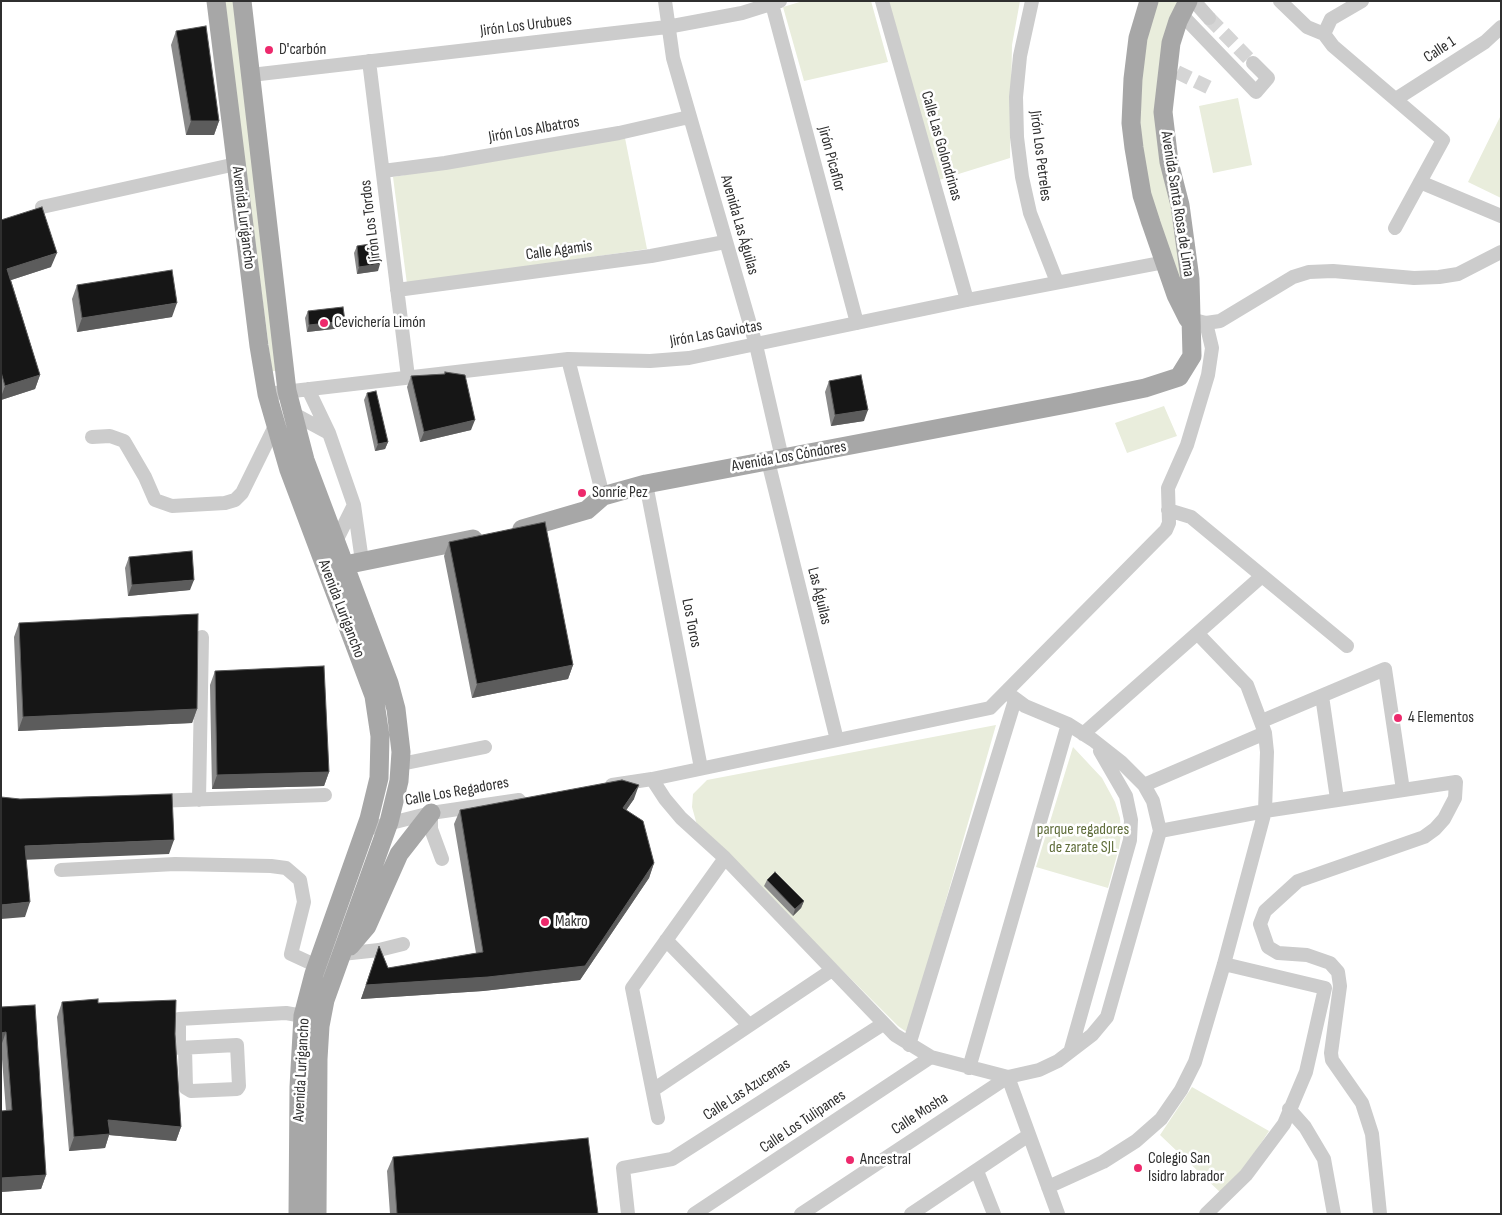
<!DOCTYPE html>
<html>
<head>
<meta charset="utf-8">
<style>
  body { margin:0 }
  #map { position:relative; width:1502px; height:1215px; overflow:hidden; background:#fff; font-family:"Sofia Sans Condensed",sans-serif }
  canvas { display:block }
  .frame { position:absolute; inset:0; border:2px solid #2f2f2f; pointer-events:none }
</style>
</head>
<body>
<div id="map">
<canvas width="1502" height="1215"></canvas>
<div class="frame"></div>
</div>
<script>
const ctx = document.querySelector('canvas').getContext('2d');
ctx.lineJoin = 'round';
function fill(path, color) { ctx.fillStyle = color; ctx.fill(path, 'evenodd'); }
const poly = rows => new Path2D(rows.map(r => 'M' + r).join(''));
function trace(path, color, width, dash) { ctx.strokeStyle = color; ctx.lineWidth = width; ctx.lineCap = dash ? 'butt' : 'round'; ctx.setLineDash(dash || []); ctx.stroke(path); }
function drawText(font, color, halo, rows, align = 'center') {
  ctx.font = font + ' "Sofia Sans Condensed",sans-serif'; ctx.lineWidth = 5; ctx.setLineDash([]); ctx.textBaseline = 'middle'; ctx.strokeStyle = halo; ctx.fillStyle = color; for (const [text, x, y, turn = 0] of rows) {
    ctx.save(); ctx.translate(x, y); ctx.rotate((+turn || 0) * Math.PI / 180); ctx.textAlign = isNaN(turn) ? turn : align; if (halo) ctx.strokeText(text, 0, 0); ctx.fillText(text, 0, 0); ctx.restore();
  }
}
const green = poly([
  [223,1,235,1,277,371,272,371],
  [803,1,871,1,888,62,804,81,783,7],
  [885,1,1020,1,1012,45,1010,158,936,181],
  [1156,1,1179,1,1168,184,1186,301,1153,213,1136,112,1151,11],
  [1238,98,1252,165,1213,173,1199,106],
  [1501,115,1501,198,1468,182],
  [625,138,647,249,407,284,393,177],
  [1164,406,1177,436,1127,453,1115,423],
  [996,725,908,1033,898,1026,697,825,692,807,693,794,707,780],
  [1073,747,1102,778,1115,802,1120,818,1121,834,1119,848,1108,888,1036,867],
  [1192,1087,1269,1131,1246,1166,1222,1194,1160,1135]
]);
const minorTunnel = poly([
  [1209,18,1253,63],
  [1177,72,1212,89]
]);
const minor = poly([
  [665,1,673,58,756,345,782,458],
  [882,1,967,300],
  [1032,1,1020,56,1016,97,1017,137,1022,177,1030,213,1057,282],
  [1194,1,1209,18],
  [1280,1,1307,27,1324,34,1333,46,1443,140,1395,228],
  [772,4,857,323],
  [1181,14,1256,92,1268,78,1253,63],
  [1324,34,1331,19,1362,1],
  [369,61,408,377],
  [251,75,667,27,742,13,780,1],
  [1396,99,1485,42,1501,27],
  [383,171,445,163,619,133,689,117],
  [1420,182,1501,216],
  [42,207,236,164],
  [397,290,651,256,725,242],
  [1198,321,1206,323,1220,321,1293,277,1309,272,1333,271,1414,278,1439,277,1458,274,1501,252],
  [568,359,603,496],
  [308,389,329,433,354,505,362,561],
  [267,394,568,359,650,361,689,358,967,300,1165,262],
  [292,413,329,433],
  [92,437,110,436,124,441,145,477,155,500,172,506,225,503,235,500,242,493,275,426],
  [768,461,837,740],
  [646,484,701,768],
  [1168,510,1191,517,1347,646],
  [336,541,354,505],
  [1322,696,1337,799],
  [1262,721,1385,669,1403,790],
  [1083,734,1262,576],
  [401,764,485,747],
  [652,779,665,799,681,818,725,858,895,1035,931,1057,1008,1077,1039,1070,1058,1061,1092,1035,1107,1017,1160,831,1153,801,1144,785,1121,762,1093,740,1068,724,1025,706,1006,692],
  [612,785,652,779,990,708,1166,530,1169,523,1168,488,1187,445,1208,375,1212,348,1206,323],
  [1144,785,1265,733],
  [199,800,202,637],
  [154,801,325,795],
  [431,813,431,829,442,859],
  [367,829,431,813,519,800],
  [1160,831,1265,811,1456,782,1455,798,1444,819,1435,829,1424,837,1298,881,1265,911,1260,924,1268,947,1278,953,1307,955,1330,963,1338,972,1340,986,1331,1053,1332,1060,1362,1103,1372,1134,1380,1214],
  [61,870,175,864,271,866,286,868,300,880,304,902,291,954,317,966],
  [666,940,749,1025],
  [342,954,379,950,403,944],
  [909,1045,1015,700],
  [185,1048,186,1088,191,1091,237,1089,239,1086,237,1045,179,1048,179,1019,286,1013,303,1016],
  [1071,1049,1130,840,1131,820,1126,796,1100,751],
  [969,1068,1068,724],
  [1008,1077,1058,1214],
  [653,1090,832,970],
  [1289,1109,1305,1127,1324,1159,1334,1214],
  [658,1118,632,988,725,858],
  [977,1171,994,1214],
  [1048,1187,1103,1162,1136,1141,1161,1119,1181,1090,1195,1062,1224,964,1265,811,1267,752,1265,733,1247,685,1198,634],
  [628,1214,623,1168,672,1159,883,1024],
  [694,1214,931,1057],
  [801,1214,1008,1077],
  [911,1214,1029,1135],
  [1206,1214,1246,1175,1284,1124,1306,1072,1325,988,1224,964]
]);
const major = poly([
  [216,1,259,346,267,394,289,470,374,696,380,736,379,778,369,819,314,974,303,1016,299,1087,298,1214],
  [242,1,287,391,305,460,389,683,396,709,401,752,399,781,389,822,325,1000,320,1026,318,1059,317,1214],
  [1149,1,1138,38,1133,79,1131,123,1134,148,1142,195,1151,223,1176,295,1188,319],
  [522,529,587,510,603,496,646,484,1072,403,1145,388,1179,377,1192,356,1190,279,1180,205,1169,162,1163,112,1171,43,1178,21,1188,1],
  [345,565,473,539],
  [350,946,367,926,399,854,431,813]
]);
const wall = poly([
  [176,31,219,121,214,135,186,135,171,45],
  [1,220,51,267,11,280,40,375,35,389,1,400],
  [357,246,378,271,357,274,354,253],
  [77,285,172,317,77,332,72,299],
  [308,311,345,321,342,328,307,332,305,318],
  [445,372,471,430,420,442,407,387,411,376,444,374],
  [829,381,864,421,831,426,825,392],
  [367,393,388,442,385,449,375,451,364,400],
  [449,542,573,665,568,679,472,698,444,556],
  [129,557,190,590,128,596,125,568],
  [19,623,197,709,192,723,18,731,14,637],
  [215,671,329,772,324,786,212,789,210,685],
  [634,799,626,810,654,863,649,878,580,980,483,991,361,999,379,946,388,968,476,953,454,824,460,810],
  [767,880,804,901,801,908,793,916,764,886],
  [62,1002,98,1003,175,1034,181,1127,176,1141,109,1135,105,1148,69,1151,57,1017],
  [1,1007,46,1175,41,1189,1,1192,1,1111,6,1111,1,1046],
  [393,1157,598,1214,390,1214,387,1171]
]);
const shadedWall = poly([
  [191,121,219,121,214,135,186,135],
  [57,253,51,267,2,283,7,269],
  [380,264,378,271,357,274,359,267],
  [177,303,172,317,77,332,82,318],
  [345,321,342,328,307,332,309,325],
  [40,375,35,389,1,400,1,397,5,386],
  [868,410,864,421,831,426,835,415],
  [475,420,471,430,420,442,424,432],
  [388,442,385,449,375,451,378,444],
  [194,580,190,590,128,596,132,585],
  [573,665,568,679,472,698,477,684],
  [197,709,192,723,18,731,23,717],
  [329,772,324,786,212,789,217,775],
  [639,785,634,799,618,822,623,808],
  [174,840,169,854,20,860,25,846],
  [654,863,649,878,580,980,483,991,361,999,366,985,488,977],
  [804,901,801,908,793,916,795,909],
  [30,902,25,917,1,919,1,905],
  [6,1032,1,1046,1,1033],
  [108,1120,181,1127,176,1141,109,1135,105,1148,69,1151,74,1137],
  [46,1175,41,1189,1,1192,1,1178]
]);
const building = poly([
  [206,26,219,121,191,121,176,31,206,26],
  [42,207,57,253,7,269,40,375,5,386,1,372,1,220,42,207],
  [377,243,380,264,359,267,357,246,377,243],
  [172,270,177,303,82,318,77,285,172,270],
  [343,307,345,321,309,325,308,311,343,307],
  [445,372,465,375,475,420,424,432,411,376,445,374,445,372],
  [861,375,868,410,835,415,829,381,861,375],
  [376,391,388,442,378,444,367,393,376,391],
  [545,522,573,665,477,684,449,542,545,522],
  [192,551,194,580,132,585,129,557,192,551],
  [198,614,197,709,23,717,19,623,198,614],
  [324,666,329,772,217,775,215,671,324,666],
  [622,780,639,785,623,808,643,821,654,863,585,966,488,977,366,985,379,946,388,968,483,952,460,810,622,780],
  [172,794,174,840,25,846,30,902,1,905,1,797,20,799,172,794],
  [775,872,804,901,795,909,767,880,775,872],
  [98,999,98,1003,176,1000,175,1034,181,1127,108,1120,110,1134,74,1137,62,1002,98,999],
  [35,1005,46,1175,1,1178,1,1111,12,1110,6,1032,1,1033,1,1007,35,1005],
  [588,1138,598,1214,397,1214,393,1157,588,1138]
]);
const markers = [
  [269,50,5,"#ed296c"],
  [324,323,5,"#ed296c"],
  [582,493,5,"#ed296c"],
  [1398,718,5,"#ed296c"],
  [545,922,5,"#ed296c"],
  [850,1160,5,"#ed296c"],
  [1138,1168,5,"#ed296c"]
];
const streetNames = [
  ["Jirón Los Urubues",526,26,-7],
  ["Calle 1",1440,50,-33],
  ["Jirón Los Albatros",534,130,-10],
  ["Calle Las Golondrinas",941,146,74],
  ["Jirón Los Petreles",1040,156,83],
  ["Jirón Picaflor",831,159,75],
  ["Avenida Santa Rosa de Lima",1177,204,81],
  ["Avenida Lurigancho",243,218,83],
  ["Jirón Los Tordos",371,221,-97],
  ["Avenida Las Águilas",739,225,74],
  ["Calle Agamis",559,251,-8],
  ["Jirón Las Gaviotas",716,334,-10],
  ["Avenida Los Cóndores",789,457,-10],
  ["Las Águilas",819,596,76],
  ["Avenida Lurigancho",341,609,69],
  ["Los Toros",691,623,79],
  ["Calle Los Regadores",457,792,-10],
  ["Avenida Lurigancho",302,1070,-87],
  ["Calle Las Azucenas",747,1090,-33],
  ["Calle Mosha",920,1114,-33],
  ["Calle Los Tulipanes",803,1122,-34]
];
const poiNames = [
  ["D'carbón",279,50],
  ["Cevichería Limón",334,323],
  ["Sonríe Pez",592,493],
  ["4 Elementos",1408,718],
  ["Makro",555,922],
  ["Colegio San",1148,1159],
  ["Isidro labrador",1148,1177],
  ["Ancestral",860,1160]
];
const parkNames = [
  ["parque regadores",1083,830],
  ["de zarate SJL",1083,848]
];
fill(green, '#e9eddc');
trace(minorTunnel, '#d5d5d5', 14, [14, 7]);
trace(minor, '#ccc', 14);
trace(major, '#a7a7a7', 19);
fill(wall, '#8a8a8a');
fill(shadedWall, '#5c5c5c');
fill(building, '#161616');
trace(building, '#5c5c5c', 1);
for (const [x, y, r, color] of markers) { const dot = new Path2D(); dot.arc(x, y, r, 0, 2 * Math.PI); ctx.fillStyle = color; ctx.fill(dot); trace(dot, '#fff', 2); }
drawText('16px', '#2f2f2f', '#fff', streetNames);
drawText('16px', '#2f2f2f', '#fff', poiNames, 'left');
drawText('16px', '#5f6d3a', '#fff', parkNames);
</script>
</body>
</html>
